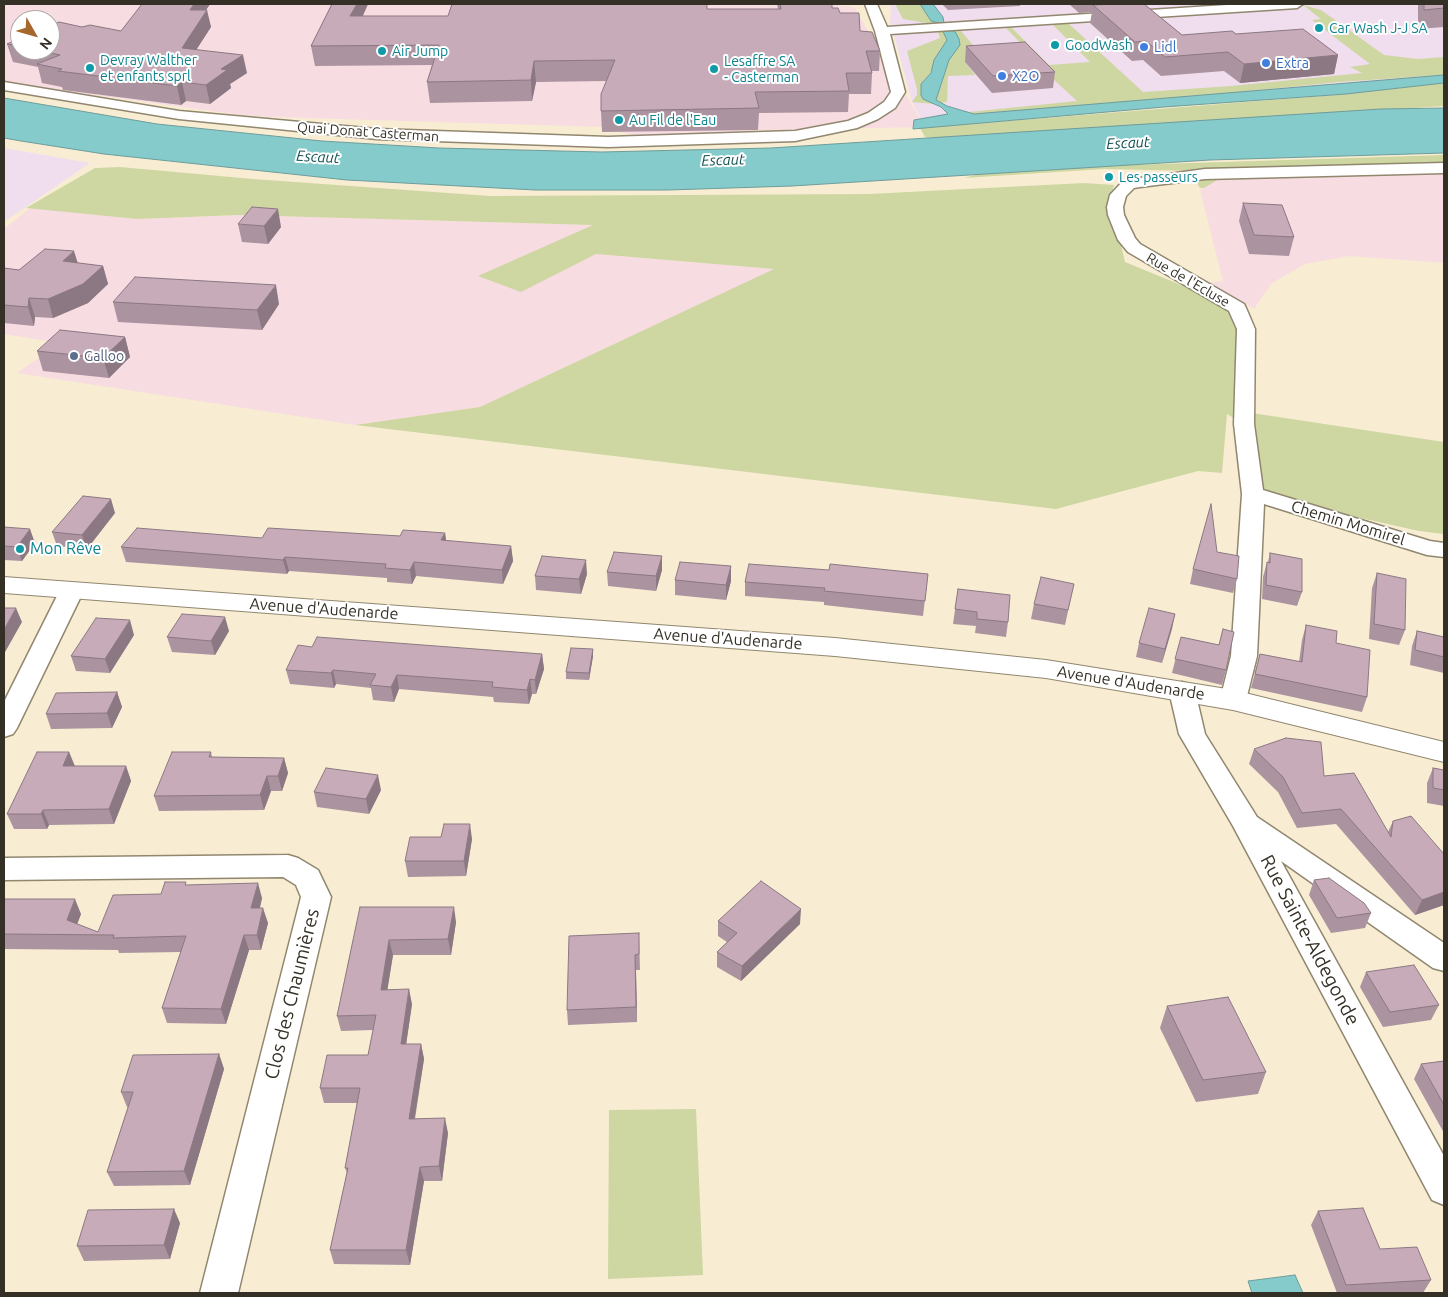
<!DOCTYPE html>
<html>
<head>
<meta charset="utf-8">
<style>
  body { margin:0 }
  #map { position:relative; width:1448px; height:1297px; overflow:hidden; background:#f8edd3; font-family:Ubuntu,sans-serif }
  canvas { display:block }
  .frame { position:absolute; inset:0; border:5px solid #343026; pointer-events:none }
  .north { position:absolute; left:10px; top:10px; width:50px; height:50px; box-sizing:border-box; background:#fff; border:1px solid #aeaca8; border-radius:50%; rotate:128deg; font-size:14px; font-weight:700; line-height:20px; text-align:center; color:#343026 }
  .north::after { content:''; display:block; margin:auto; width:18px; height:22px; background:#a6672d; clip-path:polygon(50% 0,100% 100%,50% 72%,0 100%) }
</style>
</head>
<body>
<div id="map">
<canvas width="1448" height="1297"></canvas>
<div class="frame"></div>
<div class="north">N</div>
</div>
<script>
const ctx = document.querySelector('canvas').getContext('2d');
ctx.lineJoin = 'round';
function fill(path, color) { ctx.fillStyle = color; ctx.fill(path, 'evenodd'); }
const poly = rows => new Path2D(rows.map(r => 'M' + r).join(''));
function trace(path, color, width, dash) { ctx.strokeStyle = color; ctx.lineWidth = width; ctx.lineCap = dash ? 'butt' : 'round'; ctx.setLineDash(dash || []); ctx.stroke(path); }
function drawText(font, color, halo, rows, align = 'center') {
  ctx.font = font + ' Ubuntu,sans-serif'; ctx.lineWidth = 4; ctx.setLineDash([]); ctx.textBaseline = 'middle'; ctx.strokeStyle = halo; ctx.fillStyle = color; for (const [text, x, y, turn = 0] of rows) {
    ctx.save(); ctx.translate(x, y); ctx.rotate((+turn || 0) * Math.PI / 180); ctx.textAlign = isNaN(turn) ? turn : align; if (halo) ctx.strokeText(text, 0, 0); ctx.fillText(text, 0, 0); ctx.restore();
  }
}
const commercial = poly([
  [891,4,1444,4,1444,77,922,121,912,102,890,21],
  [4,148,90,163,4,222]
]);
const industrial = poly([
  [4,4,825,4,854,7,925,127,759,130,638,137,602,127,273,117,241,115,95,95,47,95,4,83],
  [20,20,50,20,50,50,20,50],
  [1444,173,1444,263,1349,256,1305,264,1272,283,1254,309,1207,283,1223,281,1200,190,1219,179],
  [30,208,137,219,239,215,594,225,479,276,521,291,596,254,775,269,480,407,355,425,17,373,60,343,4,334,4,229]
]);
const green = poly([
  [895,4,920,4,931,21,938,23,932,24,903,19],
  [1303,5,1321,10,1384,55,1418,59,1444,57,1444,75,1339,82,1180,98,974,114,969,112,1077,101,1039,66,1028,51,1005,27,1010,26,1049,65,1090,62,1052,24,1068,23,1143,92,1231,86,1362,73,1350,67,1370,64,1312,20,1321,19],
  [960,30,986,60,965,62,975,75,948,76,947,102,941,103,935,98,940,90,949,60,960,45,959,39,954,31],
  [938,32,943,32,947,40,939,52,931,72,921,84,923,99,934,104,912,102,917,95,917,89,907,51,940,38],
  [1444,83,1444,106,941,138,925,137,920,128,1346,94],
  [1444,155,1444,173,1219,179,1204,188,1200,188,1195,180,1201,174,1197,171,1103,169,964,178,979,174,1127,165],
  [120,167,253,179,490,196,869,194,1084,183,1114,185,1110,200,1125,262,1237,308,1244,424,1227,414,1222,473,1198,471,1056,509,355,425,480,407,774,269,596,254,521,292,478,276,593,225,239,215,137,219,26,208,95,168],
  [1245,412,1444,442,1444,534,1419,531,1253,494],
  [696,1109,703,1275,608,1279,609,1110]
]);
const water = poly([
  [920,4,933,4,943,17,944,23,956,33,959,39,960,45,949,60,936,100,947,106,974,114,1444,75,1444,83,1346,94,1164,107,913,129,914,120,948,114,941,107,923,99,921,95,921,84,931,73,934,60,947,40,939,23,931,21,920,4],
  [4,98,157,124,322,141,439,148,602,152,771,148,1381,109,1444,108,1444,153,1210,160,792,186,668,190,535,190,347,180,104,154,21,141,4,138,4,98],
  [1295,1275,1303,1293,1252,1293,1248,1281,1295,1275]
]);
const minor = poly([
  [865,4,877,4,887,27,1242,4,1303,4,1297,8,890,34,905,92,895,108,878,119,857,128,795,141,608,147,377,139,179,119,4,90,4,82,179,111,377,129,608,137,795,131,848,121,868,113,884,102,891,92,875,31,865,4],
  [1444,163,1444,173,1205,179,1140,187,1134,188,1126,196,1123,207,1124,215,1135,238,1140,244,1244,304,1246,308,1255,329,1254,424,1263,490,1430,541,1444,543,1444,557,1427,555,1264,504,1257,656,1246,700,1242,706,1233,709,1224,706,1220,700,1231,656,1242,494,1234,424,1237,329,1229,311,1128,252,1118,240,1108,215,1107,207,1110,195,1122,182,1133,179,1205,169,1444,163],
  [72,583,80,585,84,590,17,728,13,734,4,737,4,702,60,590,64,585,72,583],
  [1182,682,1191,685,1195,691,1205,734,1257,817,1444,943,1444,971,1433,968,1281,861,1444,1156,1444,1205,1432,1200,1233,826,1179,734,1169,691,1173,685,1182,682],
  [288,855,298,858,318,870,331,897,238,1293,200,1293,301,897,296,885,283,877,4,880,4,858,288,855]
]);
const primary = poly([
  [4,577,835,638,1046,660,1233,690,1444,742,1444,762,1233,710,1046,678,835,656,4,593,4,577]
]);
const wall = poly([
  [210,4,206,10,211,27,196,49,247,73,230,84,231,88,210,104,186,101,181,105,63,90,62,87,42,83,38,67,13,62,7,44,20,38,20,50,50,50,82,27,121,31],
  [332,4,368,4,363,16,448,16,707,9,778,9,777,4,832,4,832,8,840,13,860,31,880,51,879,71,872,71,872,73,871,94,849,94,848,112,759,113,758,130,602,132,601,111,607,81,536,82,532,101,430,103,427,82,432,65,315,66,311,46],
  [942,4,1020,4,1020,6,948,10],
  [1069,4,1157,4,1145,5,1182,35,1236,34,1338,55,1334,74,1240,83,1224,71,1161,76,1143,60,1132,61,1090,23,1092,12,1079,13],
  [1418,4,1444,4,1444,27,1418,29],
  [966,46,1055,72,1053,88,992,93,965,62],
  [1243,203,1294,237,1289,256,1249,254,1239,221],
  [238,224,281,227,268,244,242,242],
  [78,263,103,266,108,284,88,303,53,318,35,317,34,326,4,323,4,268,19,270],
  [113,302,279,304,262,330,118,322],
  [125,337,130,357,109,378,43,371,37,351],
  [115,513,87,549,57,546,52,532],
  [4,527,35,543,22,561,4,560],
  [445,533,446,541,511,546,513,561,503,584,416,576,412,584,387,582,387,578,289,571,287,574,126,562,121,547,262,538,400,536],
  [1217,552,1237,579,1233,593,1190,584,1193,569],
  [1270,553,1302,592,1297,606,1262,599,1263,577,1267,562,1268,562],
  [731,566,731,581,726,600,675,595,675,580],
  [662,570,656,591,608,586,607,572],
  [829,570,928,574,923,616,824,605,824,602,745,596,745,582],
  [1377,573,1405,630,1399,645,1369,639,1372,588],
  [587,574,581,594,536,590,535,576],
  [1074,584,1065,625,1031,619,1034,604],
  [958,589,1008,622,1006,637,975,633,976,626,953,624],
  [1175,614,1162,663,1136,657,1139,643],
  [1306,625,1336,643,1367,697,1362,712,1251,688,1260,654,1299,662,1302,640],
  [1223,629,1226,670,1222,685,1172,673,1181,637,1219,645],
  [229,631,215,655,172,652,167,637],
  [1417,631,1444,637,1444,673,1410,665,1412,646],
  [134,635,110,673,76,671,71,656],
  [312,647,542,654,544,669,536,694,532,694,529,704,494,702,493,697,399,689,394,702,373,700,371,688,336,684,334,688,290,684,286,670],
  [593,649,593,656,589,680,566,679,566,672],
  [117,692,122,707,112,728,51,729,46,714],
  [1254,749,1324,776,1388,832,1393,821,1444,854,1444,905,1415,915,1336,824,1297,828,1278,792,1249,764],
  [69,752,75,766,126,766,131,781,114,824,49,825,47,829,14,829,7,814],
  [211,752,212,757,284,758,288,773,282,791,271,791,264,810,159,811,154,796],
  [1433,768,1444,770,1444,806,1427,803,1427,783],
  [381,790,369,814,317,807,314,792],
  [441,837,472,839,466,876,408,877,405,861],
  [1314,880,1371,913,1365,928,1331,933,1309,895],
  [187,885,262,898,260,908,268,923,261,950,249,950,226,1024,167,1023,162,1008,181,952,119,953,118,950,4,949,4,899,81,914,77,924,98,932,161,894],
  [360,907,456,922,451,955,393,955,387,990,412,1004,406,1044,421,1044,424,1059,415,1119,448,1133,442,1181,424,1181,410,1265,334,1264,330,1250,347,1173,345,1168,357,1103,324,1103,320,1088,368,1055,373,1030,341,1031,337,1016],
  [718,921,800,924,741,981,717,967,717,952,727,942,718,936],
  [639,933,640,970,636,970,637,1022,568,1025,567,1010],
  [1366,972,1439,1005,1431,1020,1383,1027,1360,987],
  [1167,1006,1266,1072,1258,1094,1196,1102,1160,1028],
  [219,1054,224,1069,190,1185,114,1186,107,1172,128,1107,127,1107,121,1092],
  [1444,1061,1444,1133,1414,1079,1421,1064],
  [1318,1211,1431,1280,1423,1293,1337,1293,1311,1225],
  [180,1223,170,1259,84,1261,77,1246]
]);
const shadedWall = poly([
  [194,4,210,4,194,28,190,10],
  [357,4,368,4,353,36,350,16],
  [207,10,211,27,186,66,182,48],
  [243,55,247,73,230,84,231,88,210,104,206,85,221,69],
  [1338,55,1334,74,1240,83,1244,64],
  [534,61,536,82,532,101,531,80],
  [182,82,186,101,181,105,177,86],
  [278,209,281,227,268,244,264,226],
  [74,251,80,270,63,261],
  [103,266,108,284,88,303,53,318,48,299],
  [276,285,279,304,262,330,257,310],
  [29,298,35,317,34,326,28,307],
  [125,337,130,357,109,378,103,358],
  [111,499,115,513,87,549,82,535],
  [30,529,35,543,22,561,17,547],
  [445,533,447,547,441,540],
  [511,546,513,561,503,584,502,570],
  [662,556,662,570,656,591,656,576],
  [285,557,289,571,287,574,283,560],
  [586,560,587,574,581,594,579,579],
  [414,562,416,576,412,584,410,570],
  [731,566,731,581,726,600,726,585],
  [16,608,22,622,4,654,4,630],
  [1175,614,1172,629,1162,663,1165,649],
  [225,617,229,631,215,655,211,641],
  [130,620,134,635,110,673,105,659],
  [593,649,593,656,589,680,589,673],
  [542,654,544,669,536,694,535,680],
  [333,670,336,684,334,688,331,673],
  [397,675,399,689,394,702,391,687],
  [530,679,532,694,529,704,527,690],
  [117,692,122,707,112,728,107,713],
  [69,752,75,767,63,766],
  [284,758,288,773,282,791,278,776],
  [126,766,131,781,114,824,109,809],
  [378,775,381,790,369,814,366,799],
  [267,776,271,791,264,810,260,795],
  [43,810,49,825,47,829,41,814],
  [470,824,472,839,466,876,464,861],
  [258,883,262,898,256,923,251,908],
  [1444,892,1444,905,1415,915,1422,900],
  [75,899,81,914,73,935,67,920],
  [454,907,456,922,451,955,448,939],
  [263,908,268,923,261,950,257,935],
  [801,909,800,924,741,981,742,966],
  [244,935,249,950,226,1024,221,1009],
  [389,940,393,955,385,1005,381,990],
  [635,955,636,970,637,1022,636,1007],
  [409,989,412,1004,404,1059,401,1044],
  [421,1044,424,1059,412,1134,409,1119],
  [219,1054,224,1069,190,1185,184,1171],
  [445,1118,448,1133,442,1181,439,1166],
  [420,1167,424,1181,410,1265,406,1250],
  [174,1209,180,1223,170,1259,164,1245]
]);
const building = poly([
  [142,4,194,4,190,10,207,10,182,48,243,55,221,69,227,70,206,85,182,82,177,86,58,71,62,69,37,64,60,55,37,50,50,50,50,26,59,22,82,27,90,25,121,31,142,4],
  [332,4,357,4,350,16,448,16,452,4,707,4,707,9,781,9,780,4,832,4,832,8,838,8,840,13,859,13,860,31,872,32,880,51,866,51,872,73,846,73,849,91,755,92,759,108,601,111,601,94,615,60,534,61,531,80,427,82,439,45,311,46,332,4],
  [1117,4,1144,4,1182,35,1232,31,1236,34,1303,29,1338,55,1244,64,1228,52,1165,57,1146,41,1135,42,1093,5,1117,4],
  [1424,4,1444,4,1444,8,1424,10,1424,4],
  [20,38,20,46,7,44,20,38],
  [1025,42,1055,72,993,76,966,46,1025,42],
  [1243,203,1282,205,1294,237,1254,235,1243,203],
  [252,207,278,209,264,226,238,224,252,207],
  [45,249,74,251,63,261,103,266,83,284,48,299,29,298,28,307,4,305,4,268,19,270,45,249],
  [135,277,276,285,257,310,113,302,135,277],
  [60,330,125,337,103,358,37,351,60,330],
  [83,496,111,499,82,535,52,532,83,496],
  [1211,504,1217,552,1239,556,1237,579,1193,569,1211,504],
  [4,527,30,529,17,547,4,546,4,527],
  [137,528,262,538,268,528,400,536,403,530,445,533,441,540,511,546,502,570,414,562,410,570,385,568,386,564,285,557,283,560,121,547,137,528],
  [614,552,662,556,656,576,607,572,614,552],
  [1270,553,1302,559,1302,592,1266,585,1267,562,1270,563,1270,553],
  [542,556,586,560,579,579,535,576,542,556],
  [680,562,731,566,726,585,675,580,680,562],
  [749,564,829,570,830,564,928,574,925,601,824,591,825,588,745,582,749,564],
  [1377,573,1406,579,1405,630,1374,624,1377,573],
  [1041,577,1074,584,1068,610,1034,604,1041,577],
  [958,589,1010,595,1008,622,977,619,977,612,955,609,958,589],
  [4,608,16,608,4,630,4,608],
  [1149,608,1175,614,1165,649,1139,643,1149,608],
  [182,614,225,617,211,641,167,637,182,614],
  [96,618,130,620,105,659,71,656,96,618],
  [1306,625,1337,631,1336,643,1370,650,1367,697,1255,674,1260,654,1302,662,1306,625],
  [1223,629,1234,632,1226,670,1175,659,1181,637,1219,645,1223,629],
  [1417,631,1444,637,1444,657,1415,650,1417,631],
  [317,637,542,654,535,680,530,679,527,690,492,687,493,682,397,675,391,687,370,685,376,674,333,670,331,673,286,670,298,645,312,647,317,637],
  [571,648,593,649,589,673,566,672,571,648],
  [117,692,107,713,46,714,56,693,117,692],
  [1286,738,1321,742,1324,776,1354,773,1391,837,1393,821,1411,816,1444,854,1444,892,1422,900,1341,809,1302,813,1283,777,1254,749,1286,738],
  [37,752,69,752,63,766,126,766,109,809,43,810,41,814,7,814,37,752],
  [172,752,211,752,209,757,284,758,278,776,267,776,260,795,154,796,172,752],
  [326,768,378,775,366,799,314,792,326,768],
  [1433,768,1444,770,1444,790,1433,788,1433,768],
  [444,824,470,824,464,861,405,861,410,837,441,837,444,824],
  [1329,878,1364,903,1371,913,1337,918,1314,880,1329,878],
  [761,881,801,909,742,966,717,952,737,933,718,921,761,881],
  [165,882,186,882,185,885,258,883,251,908,263,908,257,935,244,935,221,1009,162,1008,186,936,113,938,114,935,4,934,4,899,75,899,67,920,98,932,113,895,161,894,165,882],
  [360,907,454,907,448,939,389,940,381,990,409,989,401,1044,421,1044,409,1119,445,1118,439,1166,420,1167,406,1250,330,1250,348,1168,345,1168,360,1088,320,1088,327,1055,368,1055,376,1015,337,1016,360,907],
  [639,933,639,954,635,955,636,1007,567,1010,569,936,639,933],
  [1414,965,1439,1005,1390,1012,1366,972,1414,965],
  [1228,997,1266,1072,1203,1080,1167,1006,1228,997],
  [219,1054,184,1171,107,1172,133,1092,121,1092,133,1055,219,1054],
  [1444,1061,1444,1105,1421,1064,1444,1061],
  [1363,1208,1380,1249,1417,1247,1431,1280,1346,1285,1318,1211,1363,1208],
  [174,1209,164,1245,77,1246,88,1210,174,1209]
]);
const markers = [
  [1319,28,5,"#0f9aa8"],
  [1055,45,5,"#0f9aa8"],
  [1144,47,5,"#3f7fe0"],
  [382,51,5,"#0f9aa8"],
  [1266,63,5,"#3f7fe0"],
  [90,68,5,"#0f9aa8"],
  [714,69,5,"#0f9aa8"],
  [1002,76,5,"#3f7fe0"],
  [619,120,5,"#0f9aa8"],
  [1109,177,5,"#0f9aa8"],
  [74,356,5,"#5c6f8a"],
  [20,549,5,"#0f9aa8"]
];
const farCulturenames = [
  ["Car Wash J-J SA",1329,28],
  ["GoodWash",1065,45],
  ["Air Jump",392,51],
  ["Devray Walther",100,60],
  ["et enfants sprl",100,76],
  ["Lesaffre SA",724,61],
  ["- Casterman",724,77],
  ["Au Fil de l'Eau",629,120],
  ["Les passeurs",1119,177]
];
const farShopnames = [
  ["Lidl",1154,47],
  ["Extra",1276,63],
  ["X2O",1012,76]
];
const farStreetnames = [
  ["Quai Donat Casterman",368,132,4],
  ["Rue de l'Ecluse",1188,280,30]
];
const farServicenames = [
  ["Galloo",84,356]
];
const farWaternames = [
  ["Escaut",1128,143,-3],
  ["Escaut",318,157,3],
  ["Escaut",723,160,-2]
];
const streetNames = [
  ["Chemin Momirel",1348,523,17],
  ["Avenue d'Audenarde",324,609,4],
  ["Avenue d'Audenarde",728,639,4],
  ["Avenue d'Audenarde",1131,683,9]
];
const cultureNames = [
  ["Mon Rêve",30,549]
];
const nearStreetnames = [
  ["Rue Sainte-Aldegonde",1310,940,62],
  ["Clos des Chaumières",292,994,-76]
];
fill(commercial, '#f0deee');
fill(industrial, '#f7dce2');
fill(green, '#ced6a2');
fill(water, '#85cbcb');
trace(water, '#6d9c9a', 1);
trace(minor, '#91876f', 3);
trace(primary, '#91876f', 2);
fill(minor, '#fff');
fill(primary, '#fff');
fill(wall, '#ab939f');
fill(shadedWall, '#8b7882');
fill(building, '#c7abb9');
trace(building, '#8b7882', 1);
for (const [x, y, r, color] of markers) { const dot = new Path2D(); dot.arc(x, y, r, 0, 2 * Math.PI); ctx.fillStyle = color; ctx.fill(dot); trace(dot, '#fff', 2); }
drawText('14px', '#0d838f', '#fff', farCulturenames, 'left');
drawText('14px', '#366cbe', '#fff', farShopnames, 'left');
drawText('14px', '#343026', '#fff', farStreetnames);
drawText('14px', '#4e5e75', '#fff', farServicenames, 'left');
drawText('italic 15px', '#135051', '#fff', farWaternames);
drawText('16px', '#343026', '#fff', streetNames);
drawText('16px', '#0d838f', '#fff', cultureNames, 'left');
drawText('19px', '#343026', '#fff', nearStreetnames);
</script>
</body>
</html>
